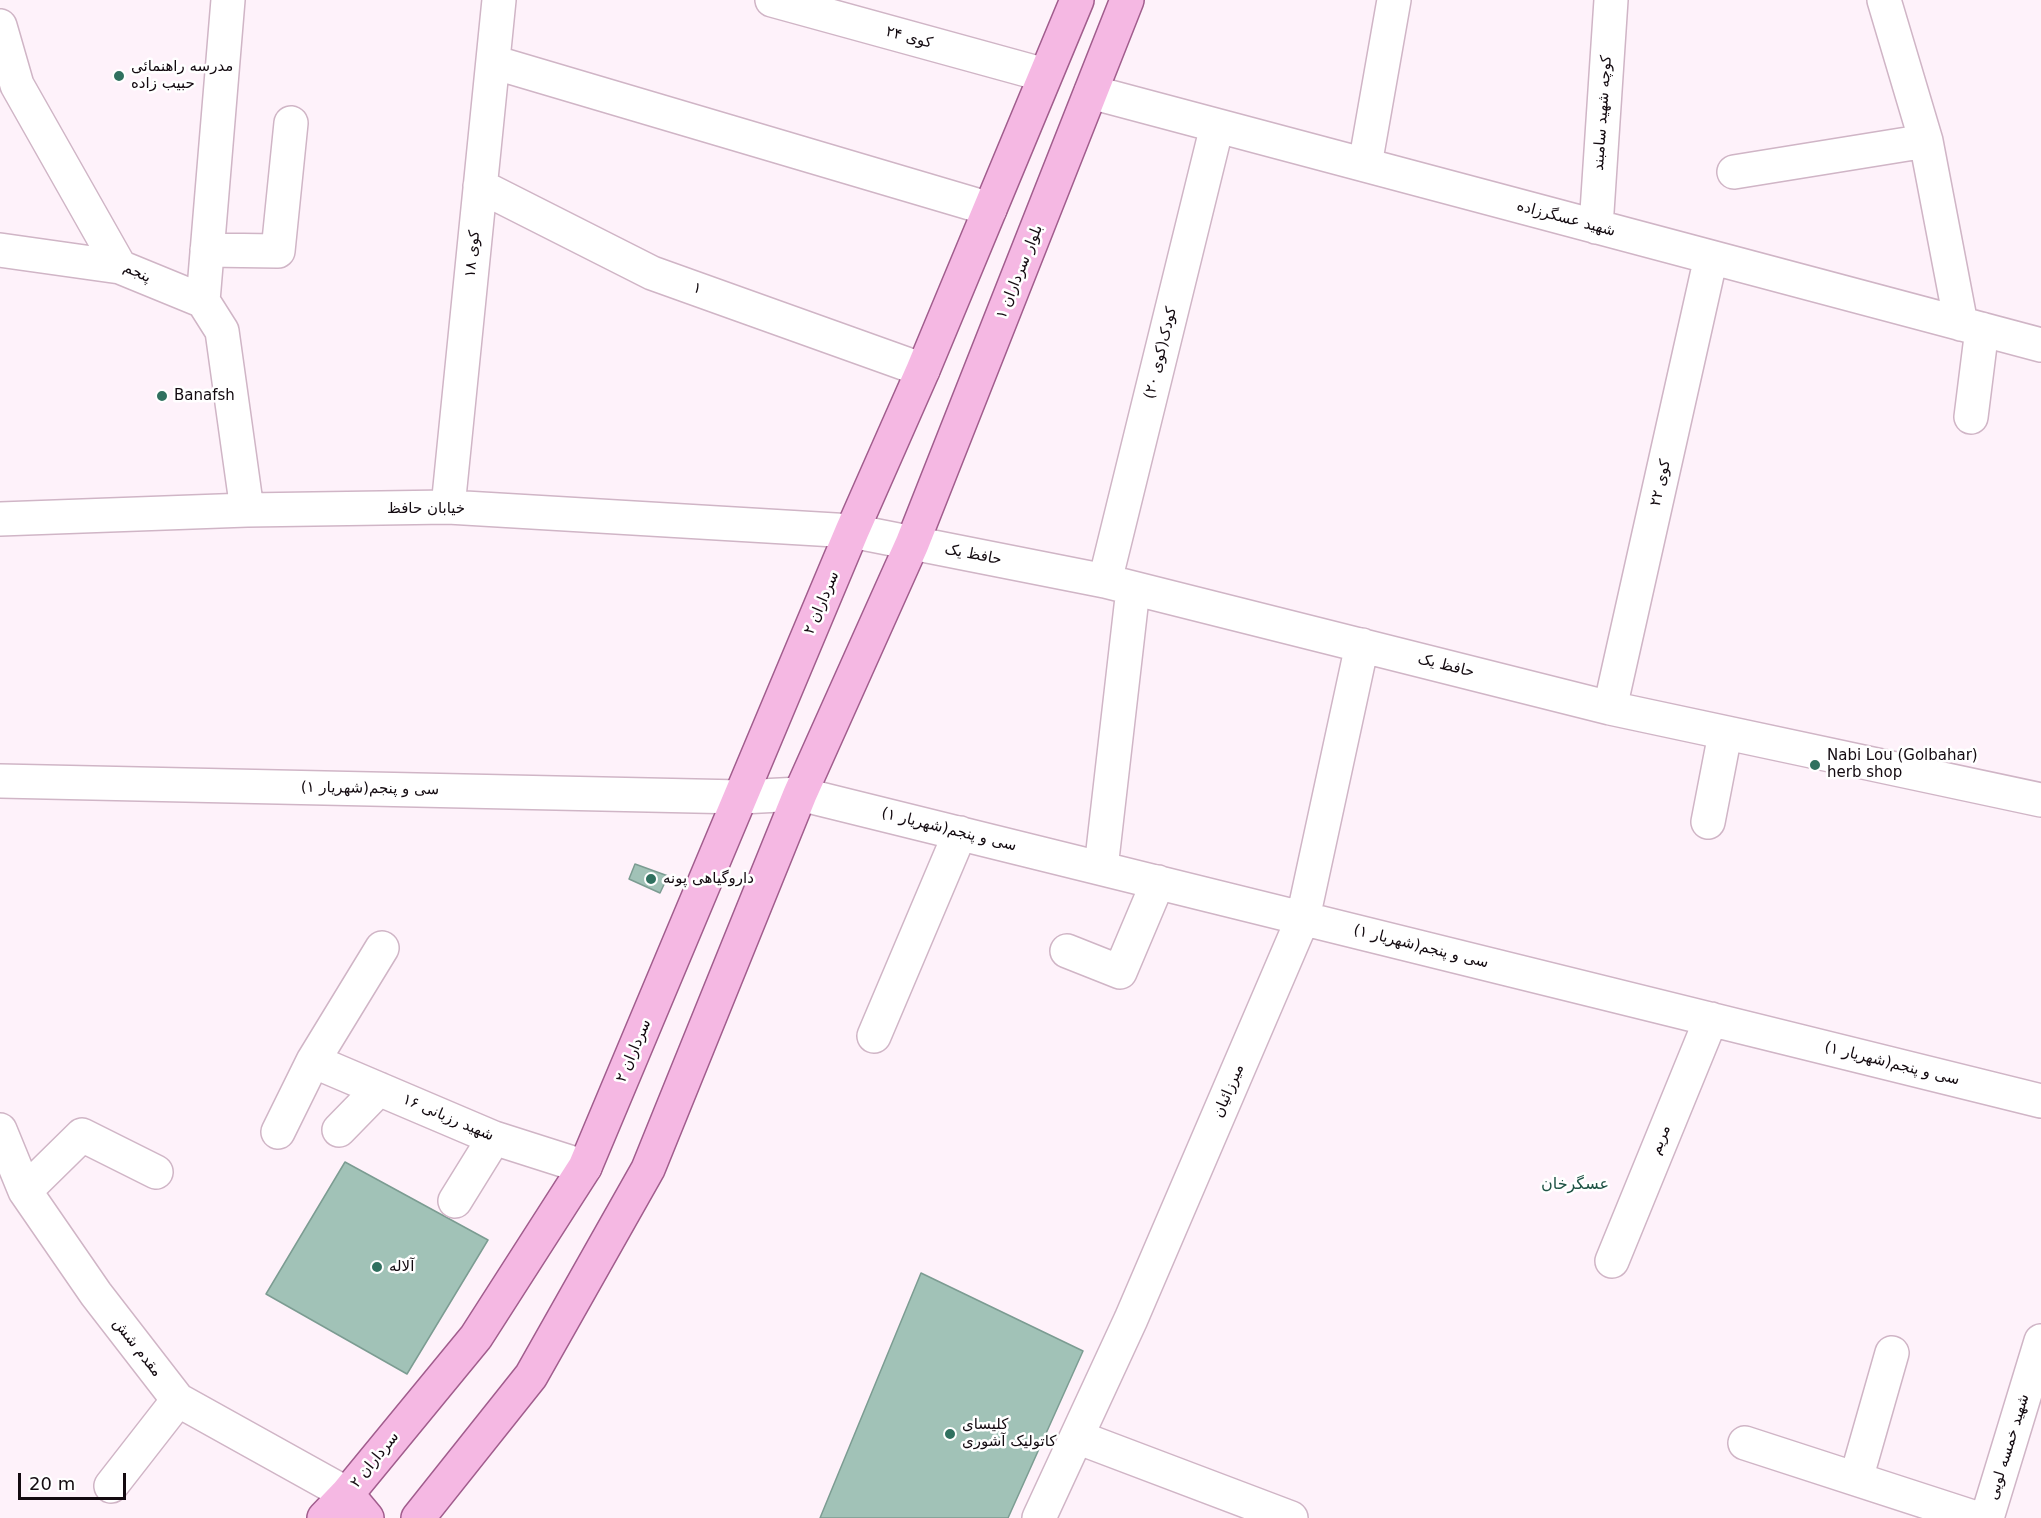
<!DOCTYPE html>
<html>
<head>
<meta charset="utf-8">
<style>
  body { margin:0 }
  #map { position:relative; width:2041px; height:1518px; overflow:hidden; background:#fef2fa; font-family:"DejaVu Sans",sans-serif }
  canvas { display:block }
  .scale { position:absolute; left:18px; top:1473px; width:108px; height:27px; box-sizing:border-box; border:3px solid #130a10; border-top:0; padding-left:8px; font-size:18px; line-height:21px; white-space:nowrap; color:#130a10; -webkit-text-stroke:4px #fff; paint-order:stroke }
</style>
</head>
<body>
<div id="map">
<canvas width="2041" height="1518"></canvas>
<div class="scale">20 m</div>
</div>
<script>
const ctx = document.querySelector('canvas').getContext('2d');
ctx.lineJoin = 'round';
function fill(path, color) { ctx.fillStyle = color; ctx.fill(path, 'evenodd'); }
const poly = rows => new Path2D(rows.map(r => 'M' + r).join(''));
function trace(path, color, width, dash) { ctx.strokeStyle = color; ctx.lineWidth = width; ctx.lineCap = dash ? 'butt' : 'round'; ctx.setLineDash(dash || []); ctx.stroke(path); }
function drawText(font, color, halo, rows, align = 'center') {
  ctx.font = font + ' "DejaVu Sans",Vazirmatn,sans-serif'; ctx.lineWidth = 5; ctx.setLineDash([]); ctx.textBaseline = 'middle'; ctx.strokeStyle = halo; ctx.fillStyle = color; for (const [text, x, y, turn = 0] of rows) {
    ctx.save(); ctx.translate(x, y); ctx.rotate((+turn || 0) * Math.PI / 180); ctx.textAlign = isNaN(turn) ? turn : align; if (halo) ctx.strokeText(text, 0, 0); ctx.fillText(text, 0, 0); ctx.restore();
  }
}
const building = poly([
  [635,864,668,876,660,893,629,879,635,864],
  [345,1162,488,1240,407,1374,266,1294,345,1162],
  [921,1273,1083,1351,1008,1518,820,1518,921,1273]
]);
const minor = poly([
  [772,0,1045,75],
  [1884,0,1926,141,1961,324],
  [0,26,17,85,120,267,203,301,222,331,247,510],
  [493,62,990,209],
  [1091,92,2041,345],
  [1365,165,1394,0],
  [1734,172,1926,141],
  [480,186,652,273,923,370],
  [1596,227,1611,0],
  [0,250,120,267],
  [207,250,278,251,291,123],
  [203,301,228,0],
  [1971,417,1982,329],
  [448,507,499,0],
  [0,519,247,510,448,507,852,531,1105,581,1610,708,2041,800],
  [1105,581,1217,126],
  [1610,708,1711,257],
  [0,781,741,797,800,794,2041,1101],
  [1708,822,1725,734],
  [1101,868,1133,589],
  [1067,951,1120,972,1158,882],
  [874,1036,960,833],
  [313,1061,494,1138,585,1167],
  [0,1130,25,1191,96,1294,178,1400,347,1494],
  [339,1130,379,1089],
  [278,1132,313,1061,382,948],
  [25,1191,82,1135,156,1172],
  [455,1201,494,1138],
  [1612,1261,1711,1019],
  [1077,1437,1291,1518],
  [1745,1443,1976,1518],
  [1856,1479,1892,1353],
  [111,1486,178,1400],
  [1039,1518,1131,1319,1303,918,1362,645],
  [1987,1518,2041,1341]
]);
const major = poly([
  [347,1494,367,1518],
  [324,1518,347,1494,476,1337,585,1167,852,531,923,370,1077,0],
  [418,1518,531,1376,648,1169,800,794,912,544,1127,0]
]);
const markers = [
  [119,76,6,"#30705f"],
  [162,396,6,"#30705f"],
  [1815,765,6,"#30705f"],
  [651,879,6,"#30705f"],
  [377,1267,6,"#30705f"],
  [950,1434,6,"#30705f"]
];
const streetNames = [
  ["کوی ۲۴",909,38,15],
  ["کوچه شهید سامبند",1603,113,-86],
  ["شهید عسگرزاده",1566,219,15],
  ["کوی ۱۸",473,254,-84],
  ["بلوار سرداران ۱",1020,272,-68],
  ["پنجم",137,273,25],
  ["۱",697,289,20],
  ["کودک(کوی ۲۰)",1161,353,-76],
  ["کوی ۲۲",1661,483,-77],
  ["خیابان حافظ",426,509],
  ["حافظ یک",973,555,11],
  ["سرداران ۲",822,603,-67],
  ["حافظ یک",1446,666,14],
  ["سی و پنجم(شهریار ۱)",370,789,1],
  ["سی و پنجم(شهریار ۱)",949,830,14],
  ["سی و پنجم(شهریار ۱)",1421,947,14],
  ["سرداران ۲",634,1051,-67],
  ["سی و پنجم(شهریار ۱)",1892,1064,14],
  ["میرزائیان",1229,1091,-67],
  ["شهید رزبانی ۱۶",448,1118,23],
  ["مریم",1661,1140,-68],
  ["مقدم شش",137,1348,52],
  ["شهید خمسه لویی",2009,1447,-73],
  ["سرداران ۲",375,1460,-51]
];
const poiNames = [
  ["مدرسه راهنمائی",131,67],
  ["حبیب زاده",131,84],
  ["Banafsh",174,396],
  ["Nabi Lou (Golbahar)",1827,756],
  ["herb shop",1827,773],
  ["داروگیاهی پونه",663,879],
  ["آلاله",389,1267],
  ["کلیسای",962,1425],
  ["کاتولیک آشوری",962,1442]
];
const neighbourhoodNames = [
  ["عسگرخان",1575,1185]
];
fill(building, '#a1c2b7');
trace(building, '#7c9c92', 1.5);
trace(minor, '#d0b5c6', 36);
trace(major, '#a15d8d', 36);
trace(minor, '#fff', 33);
trace(major, '#f5b8e3', 33);
for (const [x, y, r, color] of markers) { const dot = new Path2D(); dot.arc(x, y, r, 0, 2 * Math.PI); ctx.fillStyle = color; ctx.fill(dot); trace(dot, '#fff', 2); }
drawText('15px', '#130a10', '#fff', streetNames);
drawText('15px', '#130a10', '#fff', poiNames, 'left');
drawText('16px', '#1f5345', '#fff', neighbourhoodNames);
</script>
</body>
</html>
